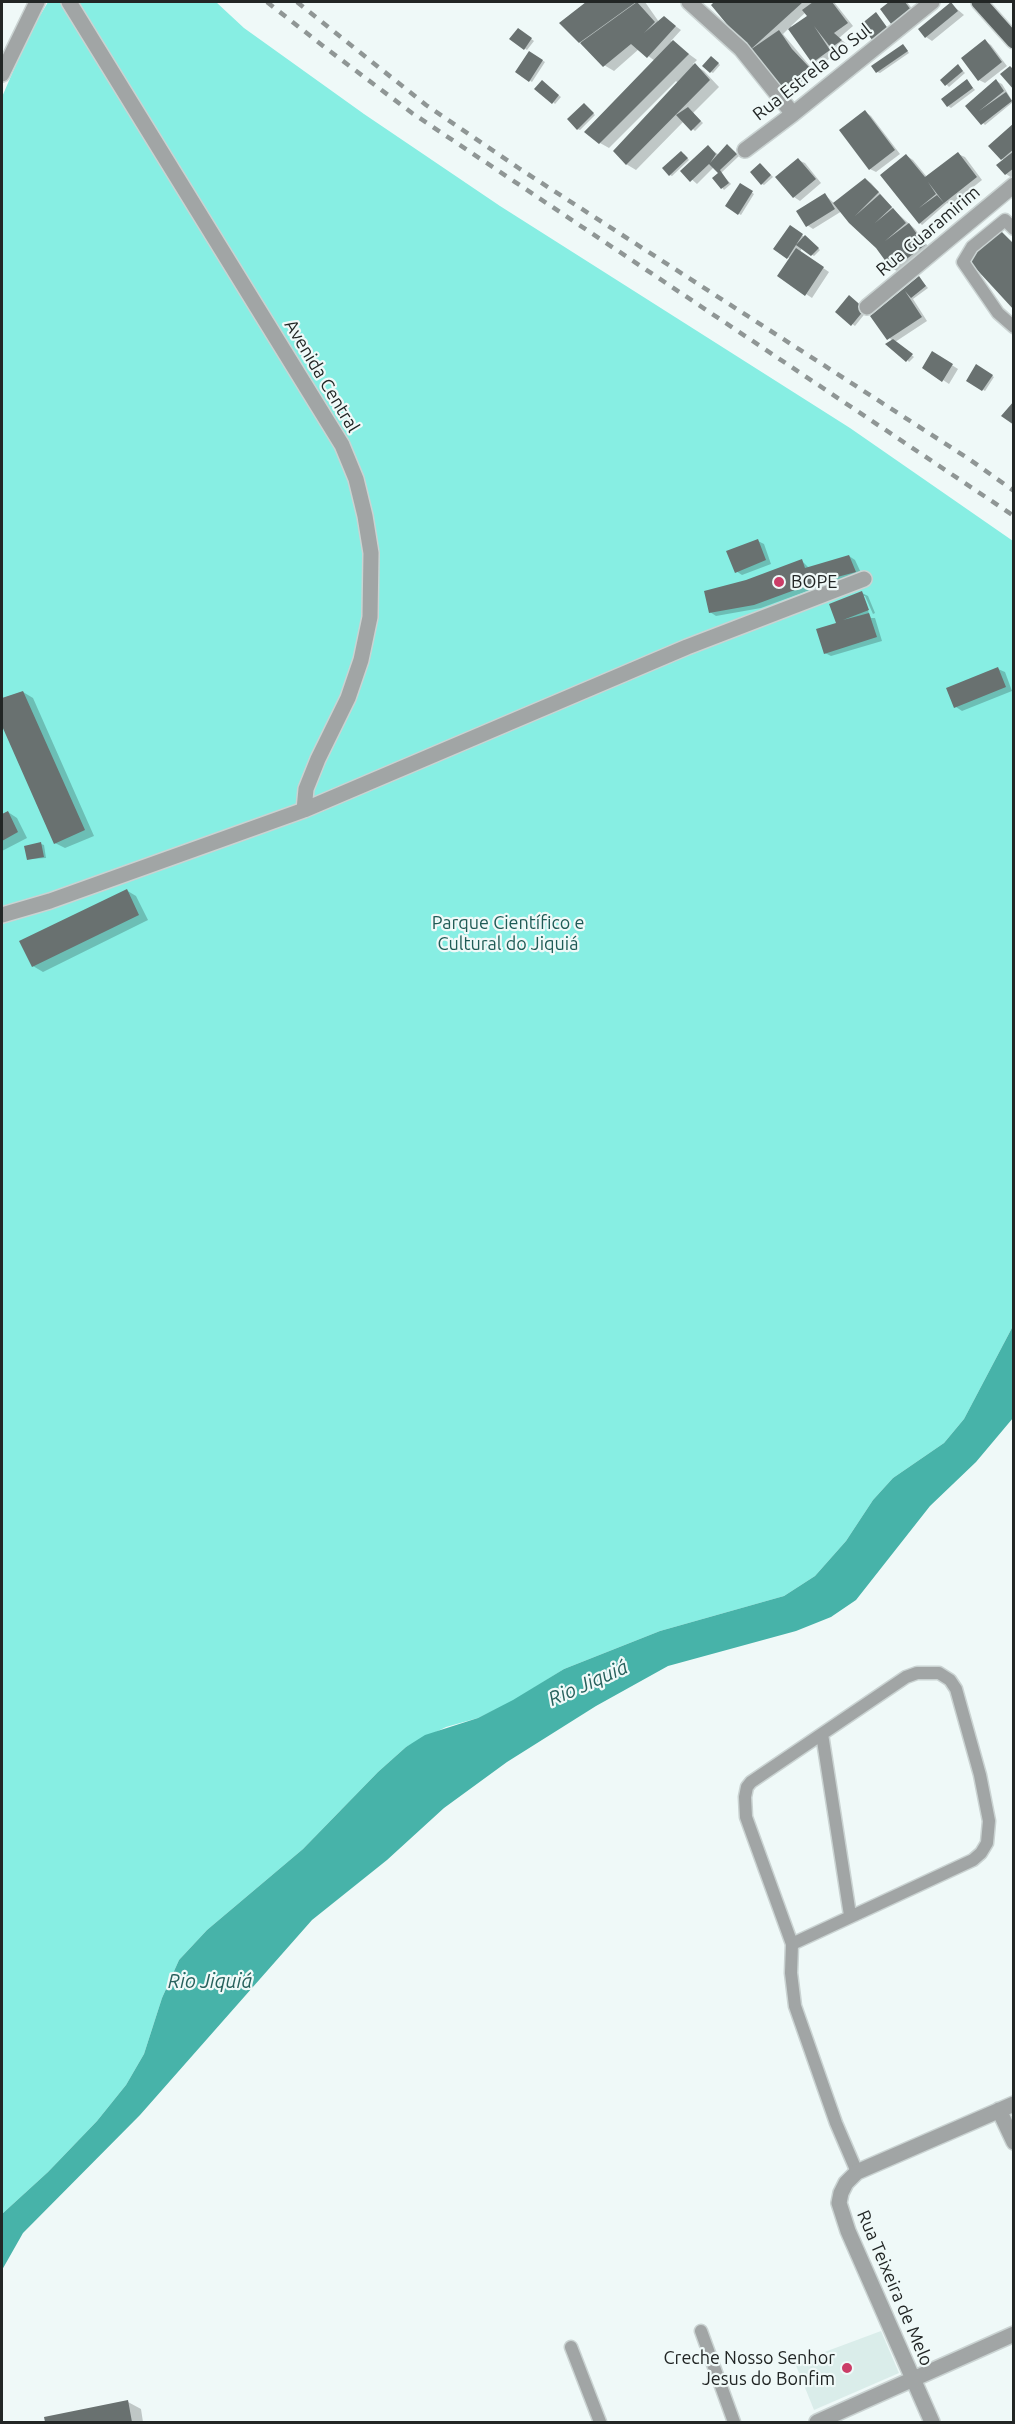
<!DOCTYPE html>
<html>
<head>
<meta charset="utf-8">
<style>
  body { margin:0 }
  #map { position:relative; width:1015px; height:2424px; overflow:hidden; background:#eff9f8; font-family:Ubuntu,sans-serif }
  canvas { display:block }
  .frame { position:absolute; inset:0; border:3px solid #222625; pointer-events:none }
</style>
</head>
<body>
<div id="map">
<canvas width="1015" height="2424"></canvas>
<div class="frame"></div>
</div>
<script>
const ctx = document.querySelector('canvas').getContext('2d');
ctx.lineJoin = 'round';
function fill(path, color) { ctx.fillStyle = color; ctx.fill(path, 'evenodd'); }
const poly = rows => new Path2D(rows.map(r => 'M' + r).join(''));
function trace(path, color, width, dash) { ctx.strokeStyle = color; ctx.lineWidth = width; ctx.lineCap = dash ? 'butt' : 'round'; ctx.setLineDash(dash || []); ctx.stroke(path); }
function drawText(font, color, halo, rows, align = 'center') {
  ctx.font = font + ' Ubuntu,sans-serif'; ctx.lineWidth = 4.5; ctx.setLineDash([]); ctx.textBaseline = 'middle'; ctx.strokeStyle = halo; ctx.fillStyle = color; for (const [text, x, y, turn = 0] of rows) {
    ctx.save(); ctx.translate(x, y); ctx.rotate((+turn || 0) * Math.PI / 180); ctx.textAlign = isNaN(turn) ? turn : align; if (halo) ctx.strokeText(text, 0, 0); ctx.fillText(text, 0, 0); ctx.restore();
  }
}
const built = poly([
  [881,2331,899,2373,814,2410,795,2363]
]);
const green = poly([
  [48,2,216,2,244,28,364,114,500,206,850,428,1013,541,1013,1326,964,1419,944,1443,893,1478,873,1500,846,1541,815,1576,784,1596,660,1631,564,1669,513,1701,478,1718,446,1727,406,1747,378,1772,303,1849,207,1930,179,1960,162,1998,144,2054,126,2085,97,2121,48,2172,2,2214,2,97,29,34]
]);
const water = poly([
  [1013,1326,1013,1418,976,1462,930,1506,856,1600,831,1617,796,1631,668,1666,596,1706,507,1762,444,1808,387,1860,312,1920,140,2115,23,2233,2,2270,2,2214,48,2172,97,2121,126,2085,144,2054,162,1998,179,1960,207,1930,303,1849,378,1772,406,1747,425,1735,478,1718,513,1700,564,1669,660,1631,784,1596,815,1576,846,1541,873,1500,893,1478,944,1443,964,1419]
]);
const shadow = poly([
  [588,2,645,2,659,22,664,18,681,30,671,41,697,60,693,64,704,71,719,87,693,113,703,123,695,131,684,121,636,170,626,164,678,83,676,81,609,148,600,143,655,61,639,49,614,71,604,65,561,23],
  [717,2,834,2,853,26,839,38,847,44,838,50,830,45,836,54,819,66,813,62,789,28,783,34,814,71,789,93,783,90,713,5],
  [806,12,809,16,792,28,791,26],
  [891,2,907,2,919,18,882,9],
  [951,4,964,15,932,41,926,37],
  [518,29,534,41,527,50,511,39],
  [985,41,991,45,1007,66,985,83,979,80],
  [905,47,909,53,880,73,877,72,873,66],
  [530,53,545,62,532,82,517,72],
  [714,59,720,65,713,73,711,72],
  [958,66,965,73,949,87,942,80],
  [967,81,975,90,951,108,948,106,943,99],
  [996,81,1002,84,1013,102,985,125,967,107],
  [544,83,561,97,555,104,553,102],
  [586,106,595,115,580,130,577,129],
  [865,112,871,116,900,154,876,172,870,169],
  [1014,125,1014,176,1012,178,1006,174,1004,161,991,146],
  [728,146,739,156,721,173,731,184,724,190,714,178,721,172,714,167,697,184,682,171,708,147,719,155],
  [684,154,689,160,672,176,670,175],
  [958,154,965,157,982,180,951,205,947,203,922,225,920,223,907,156,913,160,927,177],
  [798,160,805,163,821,183,800,201,794,197,777,177],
  [761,164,773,177,764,185,762,184],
  [865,179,871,183,896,212,915,229,930,249,899,272,893,269,877,247,842,211,813,229,807,225,825,195,835,204],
  [741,185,754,194,741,215,727,206],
  [796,230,820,250,814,256,802,248,800,252,829,272,812,298,806,294,790,259,775,249],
  [919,278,928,288,913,299,927,321,895,342,914,357,909,362,872,316],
  [867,311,855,326,837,312],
  [933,353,958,369,949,384,943,380],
  [977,366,994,377,985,391,968,380],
  [758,541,764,544,771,564,742,575,736,571],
  [849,556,855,560,862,575,818,587,761,608,716,616,710,612,746,582,802,561,809,568],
  [862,593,868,596,875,613,873,614,865,596,862,596,871,618,875,618,882,641,831,656,825,653,838,624],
  [998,669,1005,672,1012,691,962,711,956,707],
  [23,692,33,698,94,836,65,848,55,843,2,724,2,700],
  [8,812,17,818,27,838,2,851,2,815],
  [41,844,44,845,46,858,28,859],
  [126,890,136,896,148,920,43,972,33,966],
  [128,2402,141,2409,143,2422,46,2422,45,2419]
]);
const building = poly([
  [586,2,636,2,579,43,559,23],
  [637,2,655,22,644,33,664,16,676,26,647,58,631,44,603,67,580,43],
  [714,2,803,2,750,50,779,30,792,49,809,67,782,91,711,5],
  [813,2,832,2,848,23,834,33,842,40,831,48,814,26,830,50,812,63,788,29,807,16,802,10],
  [889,2,905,2,914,14,894,28,880,9],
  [951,2,958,11,925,38,918,29],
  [876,12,889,30,874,42,860,25],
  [518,28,532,38,524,50,509,39],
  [985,39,1002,62,978,81,961,58],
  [673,40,689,54,599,144,584,132],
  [903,44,908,51,876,73,871,66],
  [529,51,543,60,529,82,515,72],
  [711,56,719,63,710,73,702,66],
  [695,63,710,80,626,165,613,151],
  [958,64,963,71,945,86,940,80],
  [1010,66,1014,70,1014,90,1000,74],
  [967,79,973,88,947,107,941,99],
  [996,79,1004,91,979,111,1006,92,1012,101,981,125,965,106],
  [542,80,559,95,552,104,534,89],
  [584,103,594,113,577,130,567,119],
  [688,107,701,121,691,131,676,115],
  [865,110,895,150,869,170,839,130],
  [1014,123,1014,149,1001,160,988,146],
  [727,144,737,154,720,170,729,183,721,189,712,178,718,173,709,164,690,182,680,171,708,145,716,154,710,163],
  [681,151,688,158,669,176,662,168],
  [1014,151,1014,168,1005,175,996,165],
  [958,152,977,177,944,203,928,182,936,194,919,208,937,195,944,203,919,224,880,175,906,154,925,177],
  [798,158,816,179,793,198,775,177],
  [760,163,771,175,761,185,750,172],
  [865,178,879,192,855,216,880,194,892,207,875,223,893,208,906,223,885,241,909,223,925,245,892,270,876,248,849,223,833,203],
  [740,183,753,191,738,215,725,206],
  [825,193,835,209,806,227,796,211],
  [790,225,803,234,787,259,773,249],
  [1001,231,1014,244,1014,310,968,260],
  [805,235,819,248,811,256,796,245],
  [796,248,824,267,805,296,777,276],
  [919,276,926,286,911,298,905,291,922,317,887,340,870,316],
  [849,295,865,309,851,326,835,312],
  [893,339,913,354,906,362,885,344],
  [932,351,953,364,942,382,922,368],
  [976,364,993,375,982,391,966,381],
  [1014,401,1014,425,1001,416],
  [758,539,766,560,735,573,726,551],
  [849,555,856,572,811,584,754,605,709,613,704,591,746,580,802,559,805,568],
  [862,591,869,610,843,620,869,613,877,637,824,654,816,629,836,623,829,604],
  [998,667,1006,687,954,708,946,688],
  [23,691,85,830,54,844,2,726,2,698],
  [8,811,18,832,2,841,2,814],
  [41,842,44,857,27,860,24,846],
  [127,889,139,915,32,967,19,941],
  [128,2400,132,2422,45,2422,44,2417]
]);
const lane = poly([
  [1014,229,1005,220,972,247,963,262,998,313,1014,327],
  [822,1734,850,1915],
  [792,1944,973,1860,981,1853,987,1843,989,1821,980,1775,956,1689,950,1680,939,1673,917,1673,906,1677,751,1782,747,1787,745,1797,746,1817,792,1944,791,1973,795,2006,836,2123,857,2172],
  [701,2331,734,2422],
  [571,2347,600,2422]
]);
const street = poly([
  [69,2,342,445,356,479,365,516,371,553,370,617,361,660,348,698,318,759,306,789,304,810],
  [689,2,741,49,793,114],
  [2,74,37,2],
  [745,150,793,114,932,2],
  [867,307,1014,185],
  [2,915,50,901,304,810,687,647,864,579],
  [999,2110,1014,2142],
  [817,2422,1014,2334],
  [932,2422,848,2231,839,2203,841,2193,846,2183,857,2172,1014,2104]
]);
const primary = poly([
  [979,2,1014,41]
]);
const rail = poly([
  [267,2,327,49,412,113,1014,516],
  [297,2,426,105,520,169,969,459,1014,491]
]);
const markers = [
  [779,582,6,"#cb3d67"],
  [847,2368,6,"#cb3d67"]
];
const streetNames = [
  ["Rua Estrela do Sul",812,72,-38],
  ["Rua Guaramirim",928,231,-40],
  ["Avenida Central",322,376,59],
  ["Rua Teixeira de Melo",895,2288,67]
];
const poiNames = [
  ["BOPE",791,582],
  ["Creche Nosso Senhor",835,2358,"right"],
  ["Jesus do Bonfim",835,2379,"right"]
];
const parkNames = [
  ["Parque Científico e",508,923],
  ["Cultural do Jiquiá",508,944]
];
const waterNames = [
  ["Rio Jiquiá",588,1683,-24],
  ["Rio Jiquiá",210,1981]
];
fill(built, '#daedea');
fill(green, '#87eee3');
fill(water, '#47b3a9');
fill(shadow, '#0003');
fill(building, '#697170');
trace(lane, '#cad3d2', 15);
trace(street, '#cad3d2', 18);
trace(primary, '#cad3d2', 18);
trace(lane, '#a1a5a5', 12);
trace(street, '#a1a5a5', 15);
trace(primary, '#5c6362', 15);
trace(rail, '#8f9695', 4.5, [8, 8]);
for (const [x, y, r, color] of markers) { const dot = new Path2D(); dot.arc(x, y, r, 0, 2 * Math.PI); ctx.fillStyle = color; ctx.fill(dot); trace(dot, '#eff9f8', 2); }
drawText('18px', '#222625', '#eff9f8', streetNames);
drawText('18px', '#222625', '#eff9f8', poiNames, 'left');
drawText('18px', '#1f5b56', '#eff9f8', parkNames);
drawText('italic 20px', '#27615c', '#eff9f8', waterNames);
</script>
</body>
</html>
